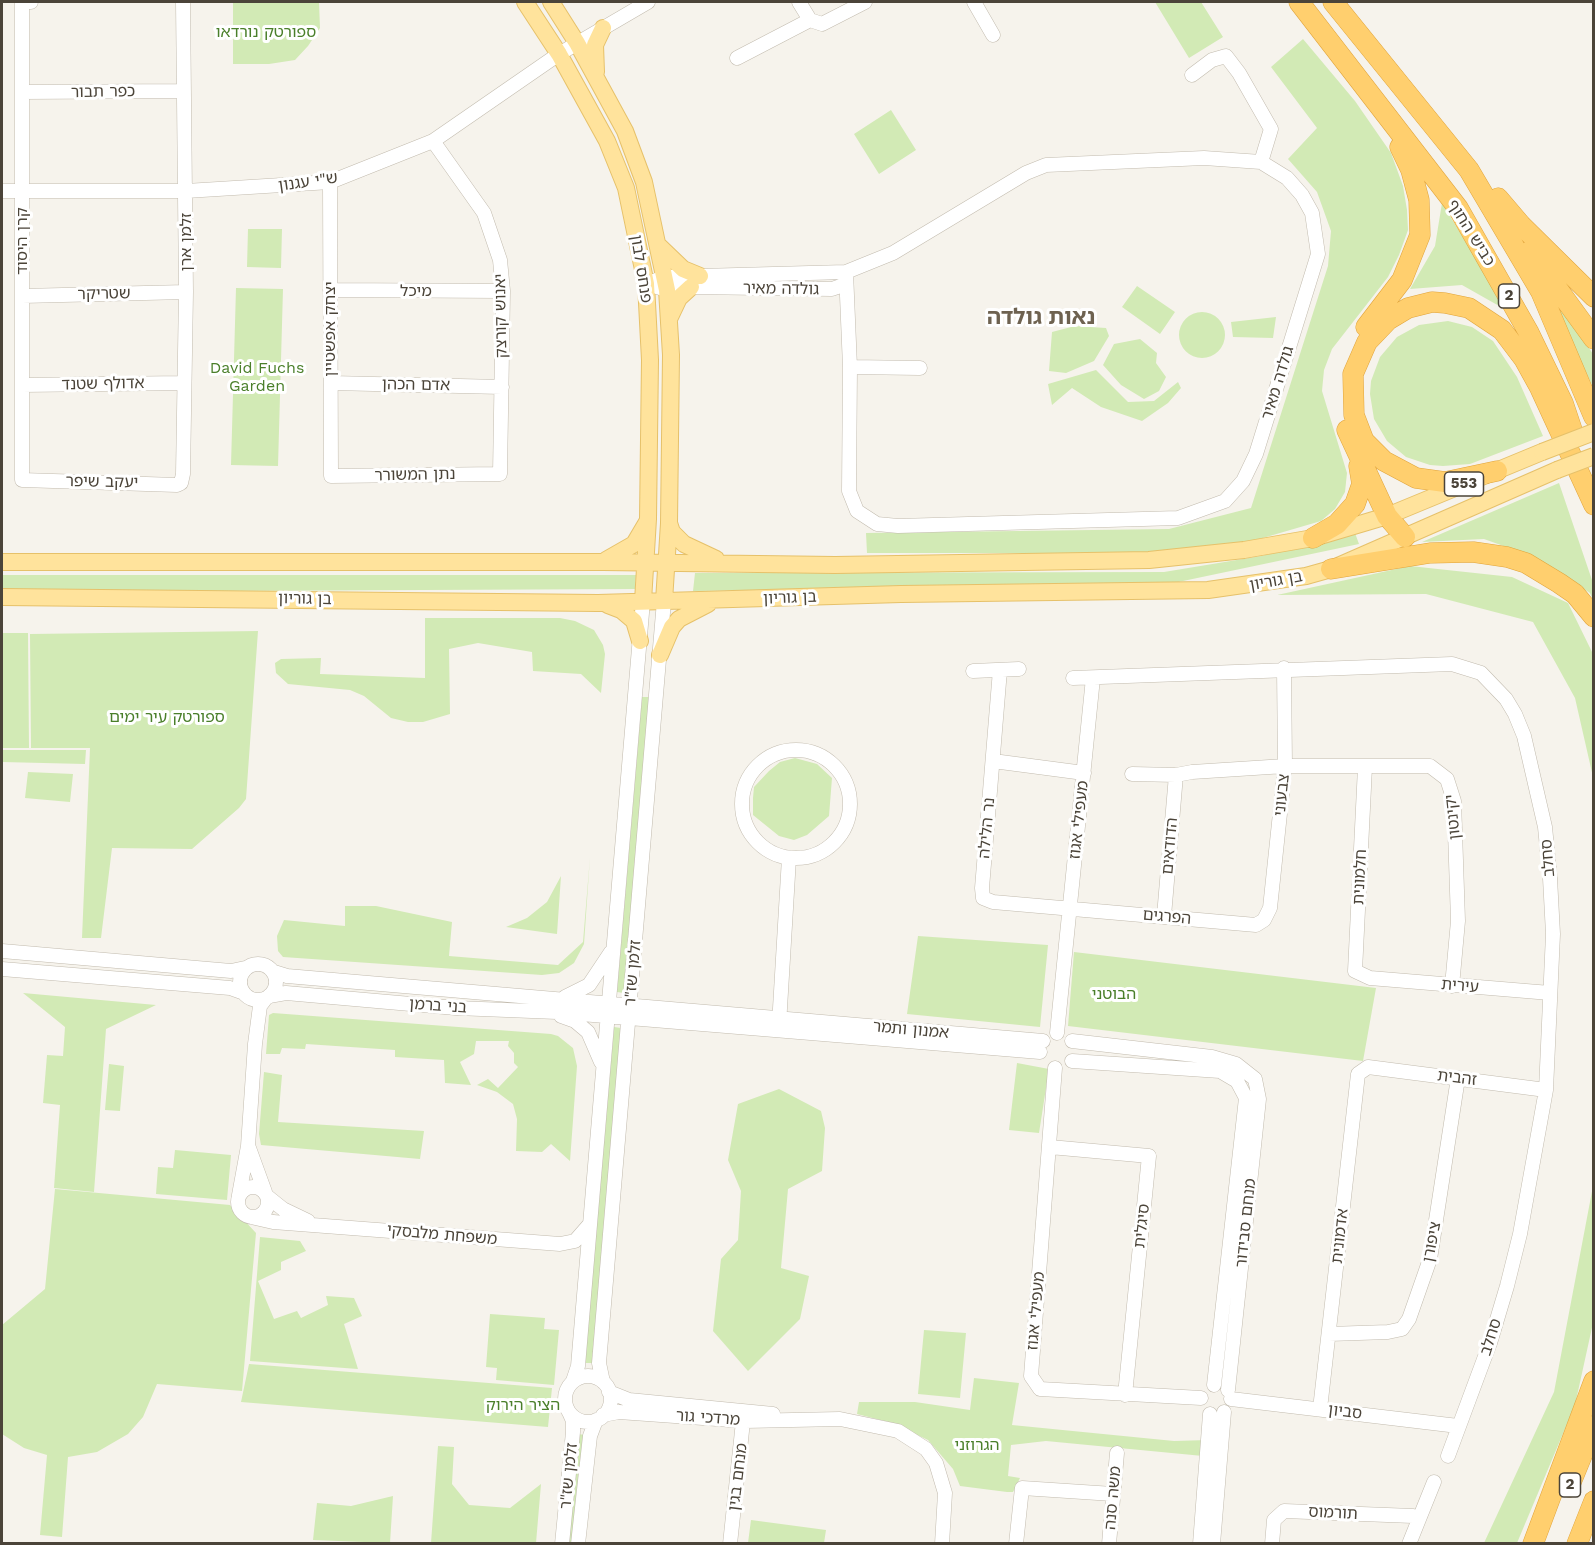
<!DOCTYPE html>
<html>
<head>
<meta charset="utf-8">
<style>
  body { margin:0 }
  #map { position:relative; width:1595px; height:1545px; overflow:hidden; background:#f6f3ec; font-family:"Work Sans",sans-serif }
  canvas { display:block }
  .frame { position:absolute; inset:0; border:3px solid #4b4439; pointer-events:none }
</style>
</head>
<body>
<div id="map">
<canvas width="1595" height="1545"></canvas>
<div class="frame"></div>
</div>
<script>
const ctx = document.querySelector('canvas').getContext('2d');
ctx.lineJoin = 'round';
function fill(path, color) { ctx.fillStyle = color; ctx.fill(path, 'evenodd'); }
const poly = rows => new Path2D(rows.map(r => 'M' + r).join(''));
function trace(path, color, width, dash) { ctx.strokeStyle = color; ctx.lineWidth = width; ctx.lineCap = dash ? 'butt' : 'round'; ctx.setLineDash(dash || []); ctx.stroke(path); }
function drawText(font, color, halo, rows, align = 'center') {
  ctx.font = font + ' "Work Sans","Noto Sans Hebrew",sans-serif'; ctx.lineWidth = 6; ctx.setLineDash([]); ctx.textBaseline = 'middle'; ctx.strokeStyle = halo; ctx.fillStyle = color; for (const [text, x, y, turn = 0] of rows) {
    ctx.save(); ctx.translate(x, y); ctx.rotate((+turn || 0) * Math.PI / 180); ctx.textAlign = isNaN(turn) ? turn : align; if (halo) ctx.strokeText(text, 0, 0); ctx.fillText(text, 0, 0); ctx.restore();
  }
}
const green = poly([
  [233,2,319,2,320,28,308,46,295,60,269,64,233,64],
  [1155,2,1201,2,1223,37,1189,58],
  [1303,39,1355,101,1391,153,1403,186,1407,210,1408,230,1399,255,1388,277,1332,349,1324,370,1322,391,1347,473,1345,492,1335,509,1321,521,1256,540,1165,553,867,553,866,533,1169,529,1251,508,1328,266,1331,231,1317,192,1288,159,1317,128,1271,67],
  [891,110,916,150,879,174,854,134],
  [1442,203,1508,311,1462,285,1410,289,1435,246],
  [248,229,282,229,281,268,247,267],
  [1540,275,1593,354,1593,387],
  [1137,286,1175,312,1160,334,1122,307],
  [236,288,283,289,278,466,231,465],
  '1179 335a23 23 0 1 1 46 0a23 23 0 1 1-46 0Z',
  [1276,317,1273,338,1233,337,1231,322],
  [1448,321,1472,327,1493,341,1517,377,1543,436,1470,464,1443,466,1430,465,1406,457,1387,441,1374,419,1370,394,1371,381,1380,357,1397,337,1419,325],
  [1075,326,1106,328,1109,336,1094,361,1066,373,1049,371,1052,332],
  [1140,339,1157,353,1156,363,1166,377,1159,391,1144,399,1121,385,1103,365,1114,344],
  [1096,370,1128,402,1154,401,1178,382,1181,388,1168,403,1142,421,1101,407,1072,388,1052,405,1048,384],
  [1559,483,1593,583,1593,600,1590,593,1537,558,1484,539,1422,542],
  [1355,533,1359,544,1164,585,693,591,695,573,1164,572,1261,556],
  [1410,566,1512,577,1568,603,1593,654,1593,777,1575,698,1533,622,1426,594,1277,595],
  [2,575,636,575,635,589,2,592],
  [425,618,560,618,575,621,594,630,603,645,605,654,601,693,581,674,533,671,532,652,478,643,449,649,450,714,423,722,408,722,391,718,364,696,350,690,288,684,276,673,275,663,281,659,321,658,320,674,425,678],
  [258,631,246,799,239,808,192,849,112,848,101,938,82,938,90,748,31,748,30,634],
  [2,633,28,633,29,748,2,748],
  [642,697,649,697,624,993,617,992],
  [2,750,86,750,85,764,2,762],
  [795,758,817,764,832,778,829,816,807,835,794,840,779,836,753,815,753,798,754,787,769,771,780,762],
  [28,772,73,774,70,802,25,798],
  [590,857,584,944,574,963,559,973,542,975,283,957,278,951,277,936,284,920,345,926,345,906,376,906,452,922,449,956,558,965,583,942],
  [561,876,557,934,506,927,527,918,547,902],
  [918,936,1048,945,1040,1027,907,1014],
  [1074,952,1376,988,1363,1061,1068,1026],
  [23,993,156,1005,106,1029,94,1192,54,1188,60,1105,43,1103,47,1055,63,1056,65,1027],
  [273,1013,551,1034,558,1036,573,1048,577,1066,570,1161,551,1144,542,1152,516,1151,517,1119,513,1104,497,1092,477,1085,488,1079,498,1088,518,1067,514,1063,514,1053,508,1046,509,1041,476,1041,474,1054,460,1062,471,1085,445,1083,444,1060,395,1057,395,1050,306,1044,305,1049,282,1048,280,1054,266,1054,269,1015],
  [614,1027,621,1028,592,1363,585,1363],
  [1017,1063,1049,1069,1039,1133,1009,1130],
  [109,1064,124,1066,120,1111,105,1110],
  [264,1072,282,1075,278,1122,424,1131,420,1159,261,1145,259,1134],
  [779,1089,821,1111,825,1128,822,1171,788,1189,781,1268,809,1276,800,1319,748,1371,713,1331,721,1259,738,1240,741,1191,728,1160,738,1104],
  [175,1150,231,1155,227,1200,156,1194,158,1167,173,1168],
  [1593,1186,1593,1323,1575,1405,1517,1543,1484,1543,1554,1392],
  [55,1189,230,1205,256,1233,242,1391,157,1384,143,1417,128,1434,97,1452,68,1457,62,1537,40,1535,47,1455,24,1448,2,1434,2,1325,45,1289],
  [260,1237,300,1241,306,1251,281,1262,281,1270,258,1281,274,1319,297,1311,301,1318,328,1305,326,1296,354,1298,362,1316,344,1324,358,1369,250,1361],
  [490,1314,545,1318,544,1329,559,1330,554,1385,496,1380,497,1368,486,1367],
  [924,1330,966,1333,960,1398,918,1394],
  [249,1364,552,1388,548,1427,241,1402],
  [974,1378,1019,1383,1012,1425,1174,1441,1208,1440,1203,1456,1046,1441,1011,1445,1008,1476,1020,1478,1013,1492,1007,1492,960,1486,953,1469,928,1440,892,1423,857,1414,859,1402,915,1402,970,1410],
  [578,1434,585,1435,574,1543,566,1544],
  [438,1446,454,1447,452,1484,469,1505,510,1508,541,1484,536,1543,431,1543],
  [393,1496,390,1543,313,1540,317,1503,351,1506],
  [751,1520,826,1530,824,1543,748,1543]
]);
const minor = poly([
  [31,2,22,2,22,480,177,485,181,483,183,474,186,292,183,2],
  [799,2,810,20,822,24,865,2],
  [974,2,993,35],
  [737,58,810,20],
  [1192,75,1212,60,1226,56,1239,73,1271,129,1261,162],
  [22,92,184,91],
  [330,182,331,476,500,474,503,291,500,260,484,213,433,141],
  [2,191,186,191,330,182,433,141,559,54,648,2],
  [646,284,664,277,846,272,893,253,1026,173,1046,165,1204,158,1261,162,1287,178,1302,195,1312,213,1318,254,1256,454,1243,481,1225,501,1178,518,898,526,877,524,857,511,849,491,850,367,846,272],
  [657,287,667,290,692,287,832,289,846,284],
  [330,290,503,291],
  [22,296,186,292],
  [850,367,920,368],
  [331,383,502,387],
  [22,385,184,383],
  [1000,670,982,888,983,898,993,902,1256,925,1264,920,1270,908,1285,766,1284,668],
  [973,671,1019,669],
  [1073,678,1452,664,1481,673,1506,699,1515,714,1524,736,1545,827,1550,878,1553,934,1546,1090,1520,1234,1507,1286,1490,1343,1448,1456],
  '742 804a54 54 0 1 1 108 0a54 54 0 1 1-108 0Z',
  [993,761,1084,773],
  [1365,767,1355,971,1370,978,1550,993],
  [1132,774,1176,775,1192,772,1285,766,1430,766,1447,779,1454,801,1458,921,1452,986],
  [1164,916,1176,775],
  [2,951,231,971,245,968],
  '240 982a18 18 0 1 1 36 0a18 18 0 1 1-36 0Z',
  [2,969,230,988,244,993],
  [274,972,287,976,1043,1041],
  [269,996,286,993,456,1008,557,1012,1040,1052],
  [565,997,589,985,611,952],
  [561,1016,575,1021,588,1032,601,1062],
  [779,1025,789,858],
  [1057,1033,1093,678],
  [1072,1041,1212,1057,1236,1064,1255,1079,1259,1099,1228,1390],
  [1072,1061,1220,1071,1237,1081,1246,1098,1214,1385],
  [1055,1068,1031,1376,1040,1389,1201,1398],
  [1050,1147,1149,1156,1125,1395],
  [249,1148,265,1192],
  '238 1202a15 15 0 1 1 30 0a15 15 0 1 1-30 0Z',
  [239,1195,248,1146,255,1044,260,1006,266,998],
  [268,1197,283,1209,308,1221],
  [251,1217,273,1222,560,1244,575,1241,589,1225],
  [1329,1334,1388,1332,1402,1329,1409,1319,1430,1259,1458,1078],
  '565 1399a23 23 0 1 1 46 0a23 23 0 1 1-46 0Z',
  [573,1381,578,1366,643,601],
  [603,1382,599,1363,664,601],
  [609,1392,629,1400,773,1414],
  [1231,1399,1458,1426],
  [1320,1409,1358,1074,1368,1067,1546,1090],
  [603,1415,619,1412,745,1421,840,1419,898,1431,926,1449,936,1463,945,1493,942,1544],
  [562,1544,573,1432,573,1421,569,1412],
  [578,1544,590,1436,596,1420],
  [730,1544,744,1412],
  [1016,1544,1022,1488,1113,1494],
  [1109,1544,1117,1453],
  [1200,1544,1210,1414],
  [1213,1544,1224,1412],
  [1272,1544,1274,1520,1284,1511,1413,1516,1418,1521],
  [1409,1544,1434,1482]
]);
const major = poly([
  [525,2,559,54,607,141,626,188,646,284,650,360,648,519,643,601],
  [551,2,577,43,625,131,644,182,667,290,671,355,669,523,664,601],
  [596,72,595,45,603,28],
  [658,245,683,269,700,276],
  [670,317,679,298,691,287],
  [669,523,672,532,684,544,716,559],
  [606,560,634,544,647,522],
  [2,562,603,562,835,565,1149,560,1244,550,1313,538,1387,516,1542,452],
  [2,597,598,603,901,594,1208,590,1306,576,1331,569,1557,470],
  [608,605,621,610,634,621,640,641],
  [660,655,672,627,679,619,708,604]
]);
const highway = poly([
  [1299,2,1458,208,1529,333,1563,403,1574,436],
  [1333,2,1469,170,1541,292,1594,417],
  [1498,198,1521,225,1594,297],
  [1530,251,1594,339],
  [1366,327,1402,280,1420,235,1419,200,1411,170,1400,147],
  [1347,430,1387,516,1405,537],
  [1497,471,1445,482,1416,478,1384,461,1364,441,1354,415,1353,374,1367,342,1388,320,1408,308,1432,302,1445,303,1469,308,1502,330,1524,359,1540,388,1594,505],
  [1313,538,1337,524,1355,504,1362,484,1359,466],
  [1331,569,1430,553,1473,552,1507,557,1526,563,1559,583,1575,594,1594,617],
  [1569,1487,1594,1426],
  [1533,1544,1594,1381],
  [1577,1544,1594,1501]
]);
const majorBridge = poly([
  [1542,452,1594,432],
  [1557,470,1594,456]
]);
const shields = [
  [1509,296,21],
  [1464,484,39],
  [1570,1485,21]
];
const shieldNames = [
  ["2",1509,296],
  ["553",1464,484],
  ["2",1570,1485]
];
const parkNames = [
  ["ספורטק נורדאו",266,32],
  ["David Fuchs",257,368],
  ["Garden",257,386],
  ["ספורטק עיר ימים",167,717],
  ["הבוטני",1114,994],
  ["הציר הירוק",523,1405],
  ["הגרוזני",977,1445]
];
const streetNames = [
  ["כפר תבור",103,92,-1],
  ["ש\"י עגנון",308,182,-8],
  ["כביש החוף",1471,233,58],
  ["קרן היסוד",22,241,-90],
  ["זלמן ארן",186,242,-90],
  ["פנחס לבון",641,269,81],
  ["גולדה מאיר",781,289,1],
  ["מיכל",416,291],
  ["שטריקר",104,294,-1],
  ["יאנוש קורצק",501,316,-91],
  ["יצחק אפשטיין",330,329,-90],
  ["גולדה מאיר",1278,383,-73],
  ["אדולף שטנד",103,384,-1],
  ["אדם הכהן",416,385,1],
  ["נתן המשורר",415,475,-1],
  ["יעקב שיפר",102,482,1],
  ["בן גוריון",1276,581,-10],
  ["בן גוריון",790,598,-2],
  ["בן גוריון",305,599,1],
  ["צבעוני",1282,795,-84],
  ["יקינטון",1453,817,-96],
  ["מעפילי אגוז",1079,820,-84],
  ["נר הלילה",987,828,-85],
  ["הדודאים",1170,846,-85],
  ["סחלב",1548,858,-95],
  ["חלמונית",1360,877,-87],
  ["הפרגים",1167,917,5],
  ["זלמן שז\"ר",633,973,-85],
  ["עירית",1460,986,5],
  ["בני ברמן",438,1006,4],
  ["אמנון ותמר",911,1030,5],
  ["זהבית",1457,1078,7],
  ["מנחם סבידור",1246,1223,-84],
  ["סיגלית",1142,1226,-84],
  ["משפחת מלבסקי",442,1235,5],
  ["אדמונית",1340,1236,-84],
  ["ציפורן",1432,1242,-79],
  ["מעפילי אגוז",1036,1311,-85],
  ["סחלב",1491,1337,-72],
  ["סביון",1345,1412,7],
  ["מרדכי גור",708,1418,4],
  ["זלמן שז\"ר",569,1476,-84],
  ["מנחם בגין",738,1477,-83],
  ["משה סנה",1113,1498,-85],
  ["תורמוס",1333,1513,3]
];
const districtNames = [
  ["נאות גולדה",1041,318]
];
fill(green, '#d2eab5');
trace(minor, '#c2bbae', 15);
trace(major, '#e6c16a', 18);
trace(highway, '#e0a43c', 21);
trace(minor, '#fff', 14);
trace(major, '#ffe39c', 16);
trace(highway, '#ffcf6e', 20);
trace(majorBridge, '#e6c16a', 18, []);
trace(majorBridge, '#ffe39c', 16);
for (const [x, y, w] of shields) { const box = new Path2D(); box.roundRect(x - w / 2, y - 12, w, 24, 4.5); ctx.fillStyle = '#fff'; ctx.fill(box); trace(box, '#4b4439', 1.5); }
drawText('bold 15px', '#4b4439', null, shieldNames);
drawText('16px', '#4a7f2a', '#fff', parkNames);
drawText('16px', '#4b4439', '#fff', streetNames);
drawText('bold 22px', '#6e6250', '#fff', districtNames);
</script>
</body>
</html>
